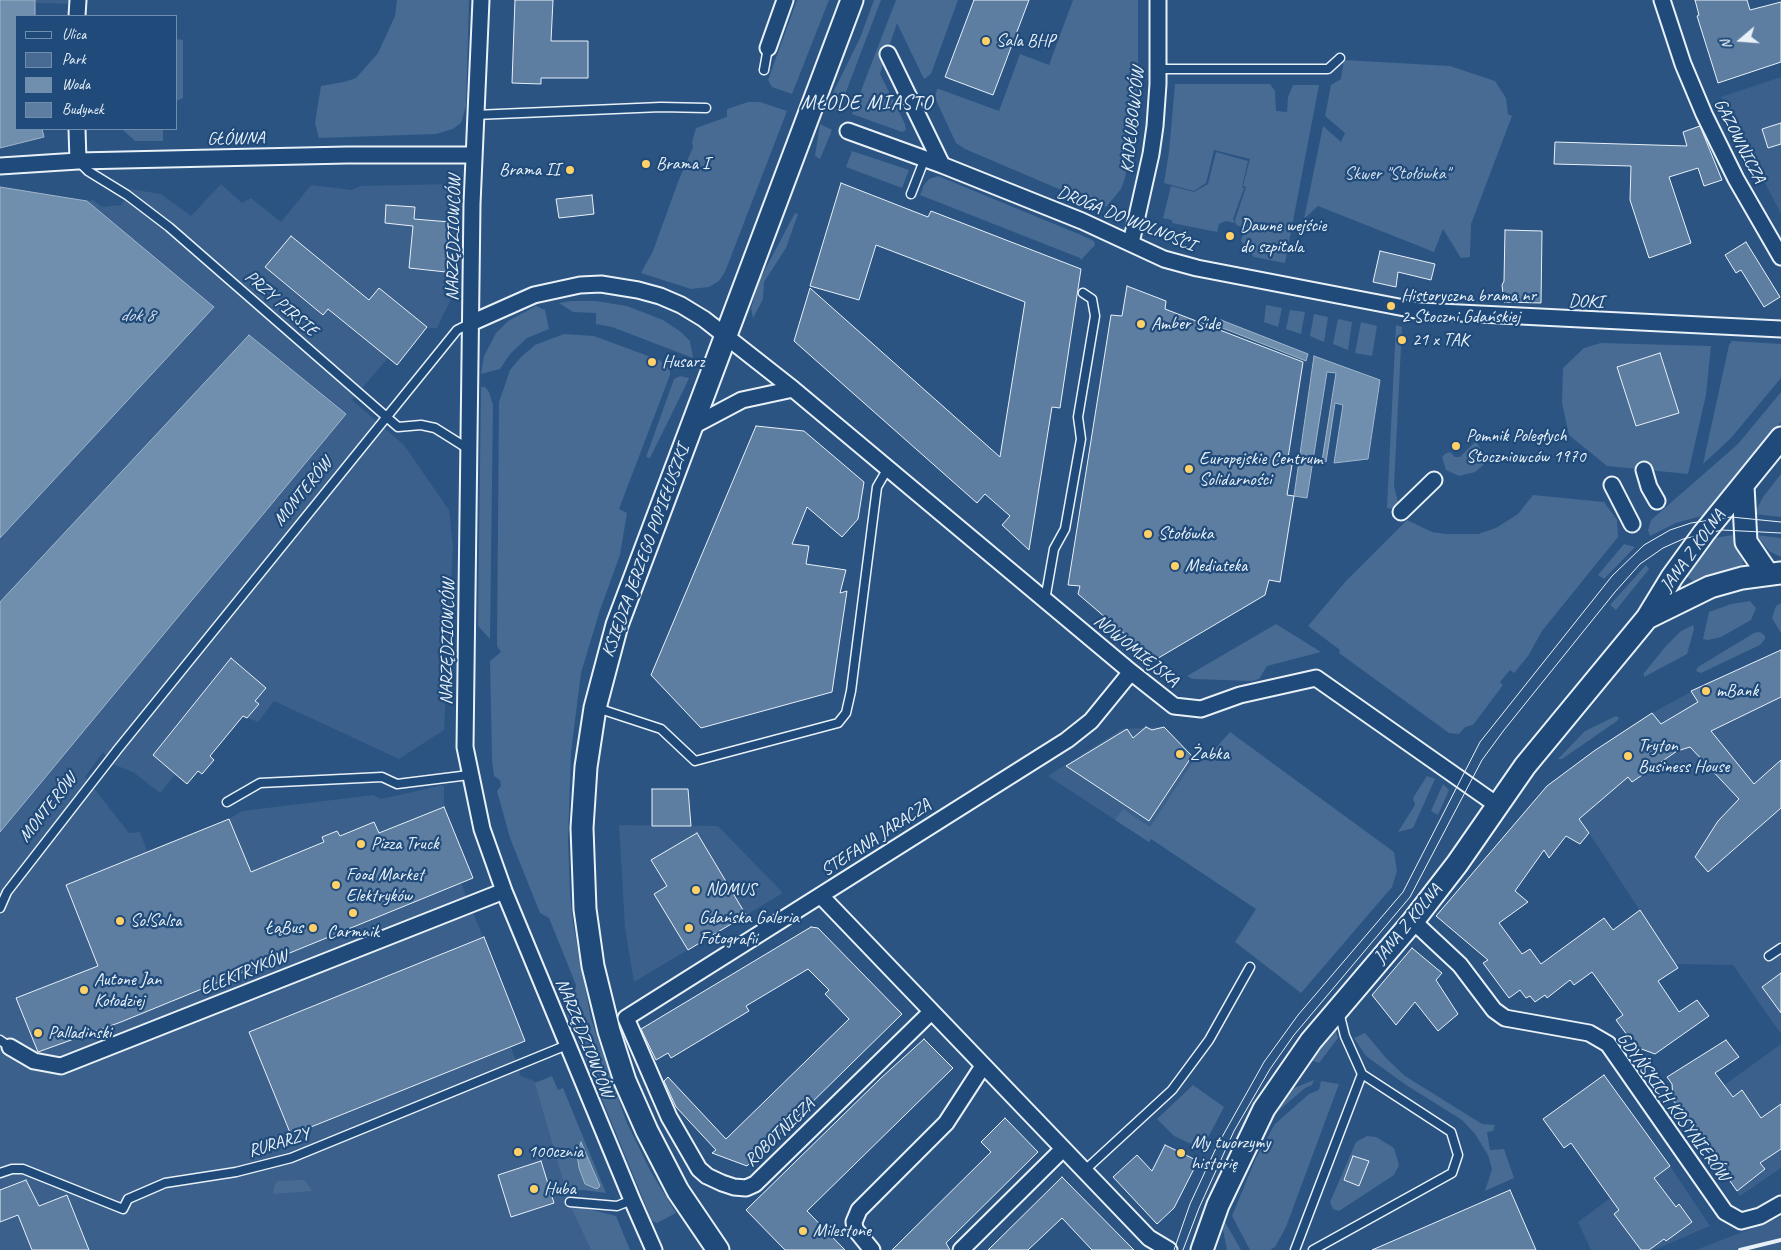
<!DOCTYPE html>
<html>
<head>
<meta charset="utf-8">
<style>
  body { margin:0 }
  #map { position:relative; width:1781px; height:1250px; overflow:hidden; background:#2b5482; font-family:Caveat,sans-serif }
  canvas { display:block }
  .legend { position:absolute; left:15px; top:15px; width:162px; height:115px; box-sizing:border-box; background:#1f4a7a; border:1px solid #6f8dac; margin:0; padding:6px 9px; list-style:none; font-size:15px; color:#e8f1f8 }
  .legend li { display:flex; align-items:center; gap:10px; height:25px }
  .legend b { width:25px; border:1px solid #6f8dac }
  .north { position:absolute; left:1716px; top:15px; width:50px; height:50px; -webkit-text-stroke:4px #1f4a7a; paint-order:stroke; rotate:252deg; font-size:14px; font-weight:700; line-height:20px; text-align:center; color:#e8f1f8 }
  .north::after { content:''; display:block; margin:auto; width:18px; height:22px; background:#e8f1f8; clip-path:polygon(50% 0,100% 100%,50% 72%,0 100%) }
</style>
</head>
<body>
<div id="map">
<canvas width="1781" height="1250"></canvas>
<ul class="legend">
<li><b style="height:6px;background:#1f4a7a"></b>Ulica</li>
<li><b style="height:14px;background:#476b93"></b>Park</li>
<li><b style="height:14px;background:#708ead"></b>Woda</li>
<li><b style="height:14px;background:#5d7da1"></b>Budynek</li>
</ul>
<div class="north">N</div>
</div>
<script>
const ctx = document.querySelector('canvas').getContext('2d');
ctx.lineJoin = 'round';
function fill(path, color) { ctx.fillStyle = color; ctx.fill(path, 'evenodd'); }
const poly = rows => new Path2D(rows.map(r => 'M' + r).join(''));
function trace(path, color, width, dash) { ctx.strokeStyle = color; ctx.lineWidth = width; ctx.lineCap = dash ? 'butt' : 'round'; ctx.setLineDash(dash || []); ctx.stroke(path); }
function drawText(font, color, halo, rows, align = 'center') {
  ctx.font = font + ' Caveat,sans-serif'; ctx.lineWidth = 4.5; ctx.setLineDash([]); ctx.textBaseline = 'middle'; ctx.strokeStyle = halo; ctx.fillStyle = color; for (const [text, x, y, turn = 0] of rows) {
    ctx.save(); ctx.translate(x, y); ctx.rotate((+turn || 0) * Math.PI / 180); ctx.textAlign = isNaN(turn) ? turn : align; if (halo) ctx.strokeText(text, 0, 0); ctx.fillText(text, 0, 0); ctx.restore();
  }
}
const built = poly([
  [35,0,76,0,76,4,35,3],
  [1781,77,1781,214,1721,97],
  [221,184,242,203,251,198,281,222,311,185,352,190,360,186,451,184,459,198,458,246,453,295,437,328,427,328,397,365,388,358,352,400,404,445,449,510,453,546,444,730,399,759,274,701,258,722,243,716,210,756,214,760,202,774,198,771,187,784,175,775,160,793,133,772,112,764,103,752,85,777,129,833,140,832,147,851,229,819,242,811,373,795,381,799,444,785,444,807,473,878,461,883,525,1041,511,1047,521,1076,534,1081,566,1191,591,1250,0,1250,0,832,249,335,0,602,0,538,214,307,87,201,93,200,102,207,121,205,130,189,161,194,191,216],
  [1781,650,1781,1034,1733,965,1675,964,1589,833,1548,786,1594,751,1652,713,1709,682],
  [1164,727,1201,765,1149,842,1048,776,1122,729],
  [619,825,718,826,783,893,634,982,625,928],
  [1781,1044,1781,1168,1740,1196,1683,1115],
  [1670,1166,1710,1226,1654,1250,1591,1250,1578,1222,1648,1170,1654,1177],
  [1781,1217,1781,1250,1696,1250]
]);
const green = poly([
  [397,0,469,0,466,106,461,123,453,129,436,134,319,138,315,123,321,86,344,82,356,78,378,53,395,16],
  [797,0,829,0,792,94,772,87,768,80],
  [874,0,881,0,839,110,836,111,826,107,860,38],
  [896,0,958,0,931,74,924,79,897,23,880,74,905,124,906,130,902,132,852,114],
  [1073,0,1138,0,1138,83,1135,125,1125,178,1121,189,1107,206,1101,207,965,149,956,143,935,98,937,89,939,89,999,111,1020,54,1049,65],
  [176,39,183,40,183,98,176,101],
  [1344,60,1450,66,1495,81,1506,98,1508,114,1512,116,1471,224,1470,257,1461,258,1443,229,1434,252,1318,206,1304,219,1323,126,1341,142,1345,133,1325,116,1331,85,1341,79],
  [1175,84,1270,84,1275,91,1276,111,1287,112,1288,97,1293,85,1319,85,1285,263,1254,257,1241,241,1245,228,1236,225,1235,220,1246,187,1243,186,1250,159,1214,150,1206,183,1194,191,1164,183,1169,152],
  [748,102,760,102,787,111,725,272,719,281,709,287,691,289,641,273,653,251,678,182,693,147,692,142,696,128,727,117,727,109],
  [820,124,832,130,820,159,815,156],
  [122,129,163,129,163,141,135,141],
  [852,151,909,170,902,188,846,167],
  [1216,152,1248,161,1242,187,1244,188,1233,219,1235,223,1226,221,1219,224,1217,232,1172,223,1172,220,1163,218,1171,186,1194,192,1208,184],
  [938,176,1081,235,1094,241,1095,245,1081,260,1080,258,920,195,924,185,929,179],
  [795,213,798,214,786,248,764,282,763,299,753,318,751,308,760,279],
  [571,301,596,301,627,306,663,320,681,332,690,341,693,358,612,327,596,324,596,313,573,312,559,303],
  [1266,305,1282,308,1278,327,1264,322],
  [536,306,545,310,549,329,527,338,510,354,500,369,481,374,484,356,496,333,508,321],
  [1290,310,1305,312,1301,334,1286,329],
  [1314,314,1328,317,1324,342,1310,336],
  [1338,319,1352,322,1348,350,1333,344],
  [1361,322,1377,326,1372,356,1355,353],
  [1396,325,1402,327,1394,486,1400,510,1387,508],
  [564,334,594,336,659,360,670,369,670,375,619,509,627,513,620,555,600,610,581,673,571,752,568,840,570,892,573,923,591,1019,626,1121,651,1172,676,1213,657,1223,652,1221,567,1014,574,999,576,985,549,918,540,913,510,838,497,791,501,786,500,780,494,776,492,760,490,661,501,652,497,646,499,402,510,370,521,357,535,345],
  [1732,341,1781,344,1781,378,1731,438,1703,464,1729,345],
  [1601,343,1711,346,1706,395,1688,474,1607,466,1569,435,1562,403,1563,368,1584,348],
  [680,376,689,378,686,385,650,458,646,457,674,379],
  [481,387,485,387,489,392,493,405,490,639,478,626],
  [1781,392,1781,422,1705,515,1676,523,1650,536,1648,530,1651,520,1738,444],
  [1476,441,1484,455,1484,464,1481,467,1475,472,1459,476,1446,470,1442,457,1445,454,1450,452,1455,457,1460,457],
  [1781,474,1781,517,1754,514,1763,497],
  [1533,495,1604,502,1617,520,1618,537,1542,631,1528,656,1514,673,1510,670,1500,682,1503,685,1473,725,1465,727,1459,734,1449,733,1339,653,1340,650,1308,626,1346,581,1407,520,1432,532,1446,534,1478,534,1496,528,1518,514],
  [1733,535,1744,564,1696,583,1683,574,1714,538],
  [1756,535,1781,538,1781,557,1769,551],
  [1624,544,1635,547,1604,579,1598,575],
  [1646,565,1649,569,1616,610,1610,605],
  [1750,601,1756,608,1751,620,1721,637,1708,640,1703,639,1709,612,1731,604],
  [1781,603,1781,633,1772,618,1776,606],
  [1276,624,1321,652,1267,666,1259,679,1252,681,1193,679,1187,676],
  [1693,625,1694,629,1687,654,1644,677,1644,673,1666,646,1681,631],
  [1760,632,1765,636,1765,639,1760,645,1701,673,1696,671,1698,667,1754,633],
  [1616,716,1619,718,1617,721,1562,759,1558,759,1585,731],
  [1230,732,1394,852,1397,871,1392,887,1301,993,1235,942,1256,909,1151,839,1149,842,1115,820,1123,809,1150,827,1198,754,1205,760],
  [1427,776,1435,779,1413,828,1398,832,1415,805,1413,798],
  [1443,784,1449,790,1438,815,1431,811],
  [1335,1029,1338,1038,1319,1063,1310,1060],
  [1365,1033,1387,1059,1405,1076,1482,1124,1495,1125,1493,1131,1487,1132,1490,1150,1504,1149,1514,1178,1485,1191,1492,1169,1488,1155,1475,1134,1462,1120,1406,1085,1366,1056,1354,1038],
  [552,1076,558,1090,563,1088,606,1193,583,1190,566,1191,534,1081,535,1083],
  [1314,1080,1312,1085,1305,1088,1277,1112,1276,1111,1286,1095,1294,1088],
  [1321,1081,1339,1084,1286,1227,1275,1247,1270,1250,1250,1250,1232,1216,1256,1158,1275,1124,1309,1094,1319,1090],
  [1193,1085,1224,1107,1202,1149,1174,1136,1157,1119],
  [1367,1136,1376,1137,1394,1148,1399,1165,1394,1175,1339,1211,1333,1209,1330,1202,1356,1142],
  [305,1180,312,1191,273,1194,275,1184,278,1181],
  [571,1207,585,1208,616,1216,630,1250,591,1250],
  [1224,1220,1241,1250,1227,1250,1223,1230]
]);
const water = poly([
  [0,0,35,0,35,16,16,16,16,129,42,129,44,137,0,148,0,0],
  [0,187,87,201,214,307,0,538,0,187],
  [1221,320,1308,354,1306,361,1220,327,1221,320],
  [249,335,346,414,0,832,0,602,249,335],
  [1314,356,1380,380,1368,459,1334,463,1343,405,1335,403,1326,462,1322,461,1336,373,1327,372,1307,498,1294,496,1314,356],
  [581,1142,600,1186,597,1189,585,1184,579,1168,577,1154,581,1142]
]);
const building = poly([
  [515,0,553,0,551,41,588,41,588,78,541,78,541,84,512,83,515,0],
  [974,0,1029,0,993,95,945,77,974,0],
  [1695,0,1747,0,1750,10,1781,2,1781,62,1718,83,1697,16,1699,15,1695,0],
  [1781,123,1781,144,1768,148,1762,129,1781,123],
  [1700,126,1722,180,1704,186,1698,168,1669,177,1691,243,1649,258,1630,200,1631,166,1554,164,1555,142,1687,146,1683,132,1700,126],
  [841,183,928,217,931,211,1081,269,1060,408,1052,407,1029,550,1002,525,1010,516,985,494,977,503,794,341,810,288,1000,457,1025,302,876,245,859,300,810,286,841,183],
  [592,195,594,214,559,218,556,199,592,195],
  [386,205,415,207,414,219,450,222,446,272,409,268,413,226,385,223,386,205],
  [1505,230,1542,231,1541,303,1504,302,1502,285,1504,281,1505,230],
  [291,236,369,300,379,288,427,327,397,365,328,309,323,315,265,267,291,236],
  [1746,242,1780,297,1764,307,1741,270,1736,273,1725,255,1746,242],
  [1380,251,1435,264,1431,280,1398,272,1396,287,1373,282,1380,251],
  [1127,286,1166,301,1165,309,1303,362,1288,458,1293,459,1287,495,1294,496,1280,582,1269,580,1265,595,1155,660,1078,594,1080,586,1068,585,1111,315,1122,316,1127,286],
  [1660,353,1679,413,1636,426,1617,367,1660,353],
  [756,426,804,431,864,482,858,519,842,537,807,507,792,544,809,546,806,564,846,570,840,593,847,591,832,692,701,728,651,675,756,426],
  [1781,650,1781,697,1711,731,1754,784,1781,760,1781,808,1708,872,1695,857,1718,821,1739,799,1690,747,1677,751,1632,782,1628,777,1579,819,1589,833,1580,844,1566,836,1549,858,1544,850,1515,891,1528,902,1499,923,1522,954,1530,949,1541,964,1604,918,1613,930,1640,910,1678,968,1658,981,1679,1012,1697,1000,1709,1016,1655,1054,1636,1047,1616,1020,1623,1015,1592,972,1574,985,1570,980,1547,998,1545,995,1535,1002,1530,996,1526,998,1520,990,1509,998,1483,963,1488,960,1436,916,1547,786,1594,751,1652,713,1661,724,1698,702,1691,691,1781,650],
  [231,658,266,688,255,701,259,704,247,718,243,716,210,756,214,760,202,774,198,771,187,784,153,755,231,658],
  [1146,727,1152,730,1164,727,1192,756,1149,821,1066,766,1127,729,1133,738,1146,727],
  [652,789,688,789,691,826,652,826,652,789],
  [444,807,473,878,121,1022,38,1052,16,998,98,966,66,885,229,819,251,872,324,842,322,837,337,831,340,836,374,822,379,833,444,807],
  [697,833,746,915,688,950,654,894,667,886,651,860,697,833],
  [811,927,818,928,902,1014,747,1166,712,1153,716,1150,676,1107,664,1081,668,1077,726,1139,849,1019,825,994,829,990,808,969,746,1006,749,1011,671,1058,668,1053,656,1060,641,1029,811,927],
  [484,937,525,1041,291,1135,249,1032,484,937],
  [1412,948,1442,973,1436,980,1458,1014,1438,1031,1415,1002,1396,1025,1372,995,1412,948],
  [1781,973,1781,1013,1762,987,1781,973],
  [924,1039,953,1068,807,1211,845,1250,785,1250,746,1210,881,1078,924,1039],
  [1726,1040,1739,1057,1715,1073,1733,1097,1742,1090,1761,1118,1781,1104,1781,1149,1760,1163,1765,1169,1737,1191,1673,1100,1672,1084,1667,1077,1726,1040],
  [1604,1075,1670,1166,1654,1178,1676,1207,1679,1204,1692,1222,1666,1241,1664,1239,1649,1250,1641,1250,1614,1214,1619,1210,1571,1143,1564,1148,1543,1119,1604,1075],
  [1005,1118,1038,1152,946,1243,950,1250,892,1250,991,1152,981,1142,1005,1118],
  [1165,1145,1198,1161,1174,1208,1157,1224,1113,1177,1137,1155,1152,1171,1165,1145],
  [1353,1156,1369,1161,1359,1186,1344,1180,1353,1156],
  [541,1161,554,1203,511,1217,498,1175,541,1161],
  [1062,1177,1134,1250,1092,1250,1062,1218,1028,1250,988,1250,1062,1177],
  [26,1180,39,1206,67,1195,89,1250,32,1250,18,1215,0,1222,0,1190,26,1180],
  [1510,1190,1536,1250,1372,1250,1510,1190]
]);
const lane = poly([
  [1158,69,1328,69,1340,58],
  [764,70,768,48],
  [475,115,661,107,706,108],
  [78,161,88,171,127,195,169,227,398,427,421,425,435,428,470,450],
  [911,194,925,158],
  [1045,600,1054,549,1065,529,1081,439,1078,417,1095,316,1092,299,1083,293],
  [597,708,661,729,695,761,838,723,846,713,851,691,877,487,888,468],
  [227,802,260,783,382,777,397,784,469,775],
  [0,908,7,892,118,749,457,330,471,323],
  [1769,956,1781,948],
  [0,1040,10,1047],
  [1084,1171,1172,1090,1209,1040,1250,967],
  [0,1173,12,1169,23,1169,123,1209,128,1199,165,1183,236,1172,291,1158,567,1045],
  [570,1202,617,1206,632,1200],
  [1295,1250,1362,1074],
  [1313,1250,1452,1173,1458,1155,1451,1132,1362,1074,1345,1036,1339,1012]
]);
const street = poly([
  [481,0,472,204,465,747,482,829,504,891,632,1200,654,1250],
  [1662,0,1683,64,1704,114,1736,179,1781,257],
  [77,16,78,0],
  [768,48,785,0],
  [888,54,942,165],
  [77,129,78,161],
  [848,131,942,165,1082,221,1164,259,1197,268,1420,311,1781,329],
  [0,166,78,161,347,155,474,155],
  [1131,243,1151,154,1155,126,1158,84,1158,0],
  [471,323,534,295,580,285,601,284,638,290,660,296,681,305,704,319,793,389,1131,672,1174,706,1201,709,1240,695,1316,678,1497,805],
  [691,427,742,400,793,389],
  [1644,470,1649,487,1657,501],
  [1612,485,1632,524],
  [1401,512,1434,480],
  [821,896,1149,1238,1169,1250],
  [1413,921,1460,965,1494,1010,1505,1018,1589,1033,1608,1044,1725,1212,1741,1221,1760,1216,1781,1204],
  [931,1012,755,1184,746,1188,734,1187,722,1183,707,1176,699,1169,669,1117,626,1018,1067,740,1091,721,1131,672],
  [10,1047,34,1061,61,1066,504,891],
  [872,1250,855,1229,854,1222,859,1210,946,1123,983,1066],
  [961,1250,1063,1149]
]);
const secondary = poly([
  [1743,486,1746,542,1767,573],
  [1647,618,1710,587,1742,578,1781,573],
  [718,1250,678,1191,647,1131,625,1081,609,1031,593,966,585,909,582,828,586,767,595,708,617,625,852,0],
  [1202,1250,1218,1205,1264,1109,1311,1041,1413,921,1457,864,1525,766,1647,618,1672,577,1704,533,1781,438]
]);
const tram = poly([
  [1174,1250,1190,1204,1217,1146,1264,1062,1298,1015,1403,892,1480,742,1612,576,1644,545,1670,530,1691,523,1731,517,1781,522],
  [1183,1250,1199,1208,1234,1131,1270,1069,1294,1035,1410,897,1482,760,1504,730,1615,592,1640,564,1663,548,1683,539,1722,530,1781,533]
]);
const rail = poly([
  [1740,1250,1781,1240]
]);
const markers = [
  [986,41,5,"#ffd166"],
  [646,164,5,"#ffd166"],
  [570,170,5,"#ffd166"],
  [1230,236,5,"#ffd166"],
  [1391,306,5,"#ffd166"],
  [1141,324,5,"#ffd166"],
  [1402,340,5,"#ffd166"],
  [652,362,5,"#ffd166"],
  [1456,446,5,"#ffd166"],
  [1189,469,5,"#ffd166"],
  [1148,534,5,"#ffd166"],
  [1175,566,5,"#ffd166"],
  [1706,691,5,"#ffd166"],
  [1180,754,5,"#ffd166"],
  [1628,756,5,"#ffd166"],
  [361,844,5,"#ffd166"],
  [336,885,5,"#ffd166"],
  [696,890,5,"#ffd166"],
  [353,913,5,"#ffd166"],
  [120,921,5,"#ffd166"],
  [313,928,5,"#ffd166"],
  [689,928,5,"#ffd166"],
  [84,990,5,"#ffd166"],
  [38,1033,5,"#ffd166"],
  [518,1152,5,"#ffd166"],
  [1181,1153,5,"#ffd166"],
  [534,1189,5,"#ffd166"],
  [803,1231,5,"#ffd166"]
];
const poiNames = [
  ["Sala BHP",996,41],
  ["Brama I",656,164],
  ["Brama II",560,170,"right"],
  ["Dawne wejście",1240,226],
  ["do szpitala",1240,247],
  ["Historyczna brama nr",1401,296],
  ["2 Stoczni Gdańskiej",1401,317],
  ["Amber Side",1151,324],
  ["21 x TAK",1412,340],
  ["Husarz",662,362],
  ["Pomnik Poległych",1466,436],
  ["Stoczniowców 1970",1466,457],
  ["Europejskie Centrum",1199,459],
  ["Solidarności",1199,480],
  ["Stołówka",1158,534],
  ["Mediateka",1185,566],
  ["mBank",1716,691],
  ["Tryton",1638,746],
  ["Business House",1638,767],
  ["Żabka",1190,754],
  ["Pizza Truck",371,844],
  ["Food Market",346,875],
  ["Elektryków",346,896],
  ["NOMUS",706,890],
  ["Gdańska Galeria",699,918],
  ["Fotografii",699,939],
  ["So!Salsa",130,921],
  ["ŁąBus",303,928,"right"],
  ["Carmnik",353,932,"center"],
  ["Autone Jan",94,980],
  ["Kołodziej",94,1001],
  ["Palladinski",48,1033],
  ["My tworzymy",1191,1143],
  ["historię",1191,1164],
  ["100cznia",528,1152],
  ["Huba",544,1189],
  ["Milestone",813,1231]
];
const streetNames = [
  ["KADŁUBOWCÓW",1133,120,-84],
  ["GŁÓWNA",236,139,-1],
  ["GAZOWNICZA",1739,141,63],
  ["DROGA DO WOLNOŚCI",1126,219,22],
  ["NARZĘDZIOWCÓW",454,238,-89],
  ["DOKI",1586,302,2],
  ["PRZY PIRSIE",281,304,41],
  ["MONTERÓW",303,492,-51],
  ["KSIĘDZA JERZEGO POPIEŁUSZKI",646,551,-70],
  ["JANA Z KOLNA",1693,551,-54],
  ["NARZĘDZIOWCÓW",448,642,-89],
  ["NOWOMIEJSKA",1136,651,39],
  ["MONTERÓW",48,808,-52],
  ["STEFANA JARACZA",876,838,-33],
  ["JANA Z KOLNA",1408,924,-51],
  ["ELEKTRYKÓW",244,973,-22],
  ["NARZĘDZIOWCÓW",584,1038,68],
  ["GDYŃSKICH KOSYNIERÓW",1673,1107,54],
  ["ROBOTNICZA",780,1133,-44],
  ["RURARZY",279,1143,-17]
];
const parkNames = [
  ["Skwer \"Stołówka\"",1397,174]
];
const waterNames = [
  ["dok 8",137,316]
];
const quarterNames = [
  ["MŁODE MIASTO",867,104]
];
fill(built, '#3a608b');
fill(green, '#476b93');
fill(water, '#708ead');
trace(water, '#a0b6cb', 1);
fill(building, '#5d7da1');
trace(building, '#e8f1f8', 1);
trace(lane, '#e8f1f8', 11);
trace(street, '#e8f1f8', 19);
trace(secondary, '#e8f1f8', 25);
trace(lane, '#1f4a7a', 8);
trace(street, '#1f4a7a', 15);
trace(secondary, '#1f4a7a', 21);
trace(tram, '#e8f1f8', 1);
trace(rail, '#e8f1f8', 4);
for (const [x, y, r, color] of markers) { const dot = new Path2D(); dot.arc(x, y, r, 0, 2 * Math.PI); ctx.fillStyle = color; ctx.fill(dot); trace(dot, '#1f4a7a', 2); }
drawText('18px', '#e8f1f8', '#1f4a7a', poiNames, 'left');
drawText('18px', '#e8f1f8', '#1f4a7a', streetNames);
drawText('18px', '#d0dde9', '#1f4a7a', parkNames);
drawText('italic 19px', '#d0dde9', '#1f4a7a', waterNames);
ctx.letterSpacing = '1px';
drawText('20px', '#e8f1f8', '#1f4a7a', quarterNames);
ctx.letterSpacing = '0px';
</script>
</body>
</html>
